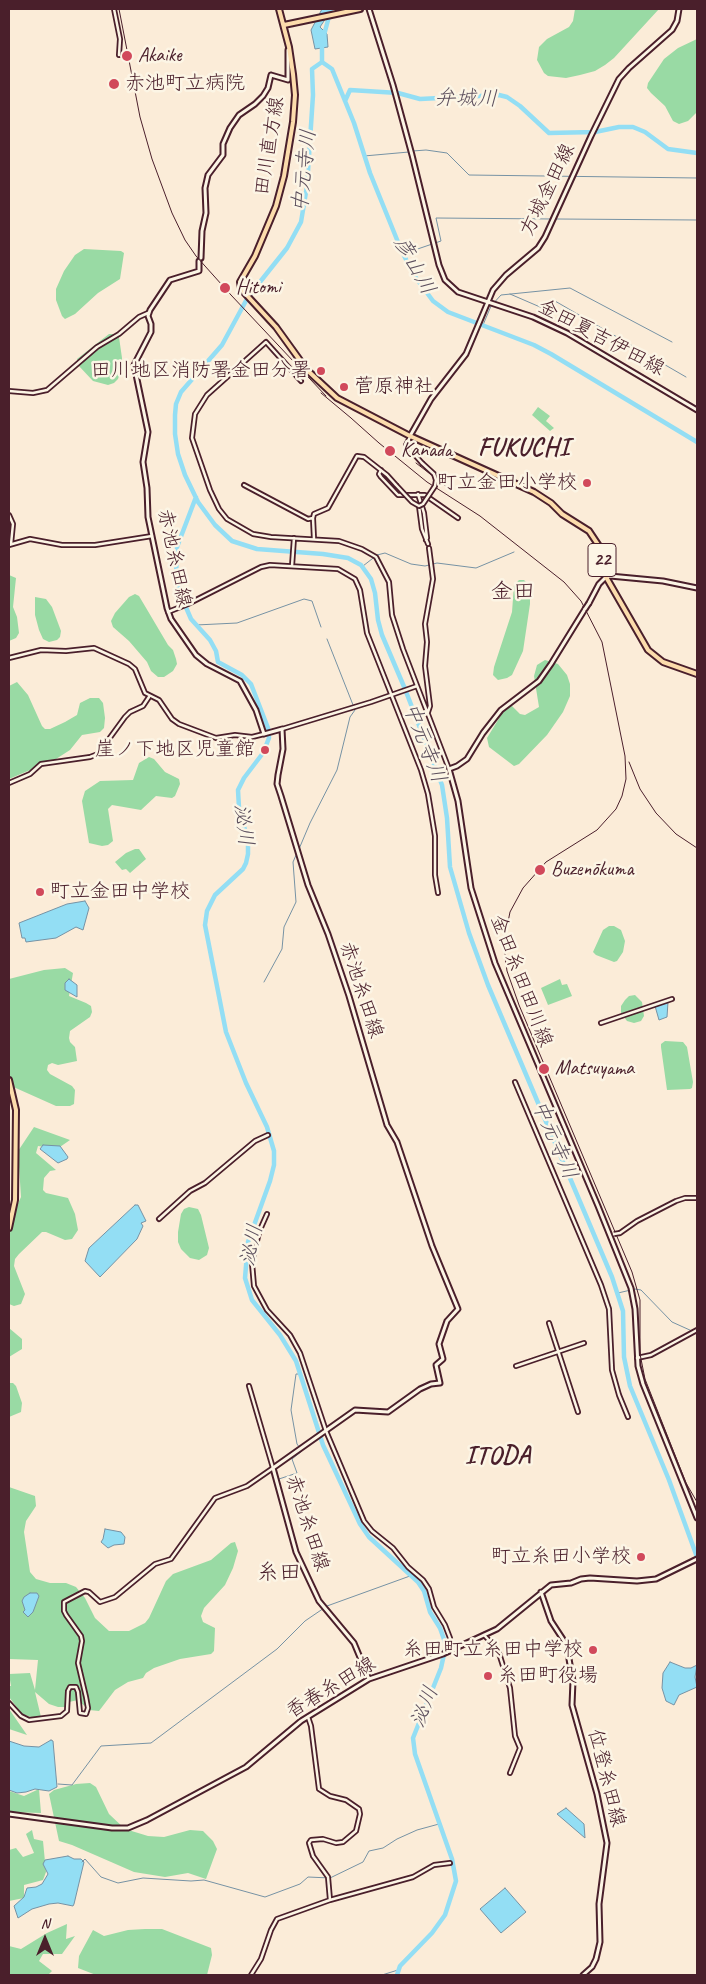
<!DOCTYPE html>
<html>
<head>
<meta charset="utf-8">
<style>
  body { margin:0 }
  #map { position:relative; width:706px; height:1984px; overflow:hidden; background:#fbecd8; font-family:Caveat,sans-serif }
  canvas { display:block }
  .frame { position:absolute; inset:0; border:10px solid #4a1f2b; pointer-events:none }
  .north { position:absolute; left:20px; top:1914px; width:50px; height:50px; -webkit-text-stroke:4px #fcf5e5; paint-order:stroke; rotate:0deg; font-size:14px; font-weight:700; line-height:20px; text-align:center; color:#4a1f2b }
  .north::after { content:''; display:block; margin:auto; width:18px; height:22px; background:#4a1f2b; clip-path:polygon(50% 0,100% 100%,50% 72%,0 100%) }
</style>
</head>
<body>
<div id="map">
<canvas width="706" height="1984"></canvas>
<div class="frame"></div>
<div class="north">N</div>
</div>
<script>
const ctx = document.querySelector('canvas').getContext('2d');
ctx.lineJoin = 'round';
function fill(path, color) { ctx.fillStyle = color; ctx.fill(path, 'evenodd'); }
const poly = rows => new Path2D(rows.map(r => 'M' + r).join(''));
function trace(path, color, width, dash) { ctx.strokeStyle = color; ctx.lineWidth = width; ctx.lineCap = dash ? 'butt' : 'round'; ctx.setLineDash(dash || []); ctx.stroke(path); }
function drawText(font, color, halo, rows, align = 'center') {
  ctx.font = font + ' Caveat,"Klee One",sans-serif'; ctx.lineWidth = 5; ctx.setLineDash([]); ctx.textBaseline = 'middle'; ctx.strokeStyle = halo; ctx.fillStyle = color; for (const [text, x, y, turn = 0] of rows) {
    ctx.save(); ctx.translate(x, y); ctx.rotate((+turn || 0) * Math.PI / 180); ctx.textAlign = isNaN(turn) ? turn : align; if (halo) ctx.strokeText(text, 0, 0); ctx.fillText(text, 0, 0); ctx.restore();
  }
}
const green = poly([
  [575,9,659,9,614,58,605,65,595,71,580,75,566,78,548,76,544,73,537,60,539,47,547,39,569,27,573,21],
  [697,39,697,112,688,121,679,124,673,121,665,106,651,93,647,88,648,83,664,59,678,48],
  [84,249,121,251,124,253,120,279,98,293,75,314,65,319,62,316,56,300,56,289,64,271,75,255],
  [109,334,115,334,119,337,122,358,122,367,118,379,114,383,108,385,93,381,78,365,77,359],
  [538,407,550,416,546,421,554,428,550,431,532,415],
  [9,575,16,578,13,607,17,617,19,633,16,638,9,641],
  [519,580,524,580,527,583,530,592,530,604,523,651,512,675,507,678,498,680,493,675,494,667,512,612,514,585],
  [135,594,139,596,168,645,173,650,176,659,177,664,173,671,164,677,158,677,151,671,147,662,129,641,113,627,111,621,115,613,129,597],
  [35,597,46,599,52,607,61,631,60,637,57,640,49,642,43,639,39,630,35,615],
  [545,660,558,664,567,675,570,684,570,696,563,712,547,735,519,764,514,766,489,747,487,738,506,707,511,705,520,714,525,715,539,707,534,676,537,665],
  [17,682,28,695,42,726,45,729,50,729,65,722,77,715,80,703,90,698,99,698,103,703,105,718,104,728,100,732,82,735,70,750,56,759,9,779,9,686],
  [149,757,154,759,165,772,179,779,180,784,175,796,172,798,156,796,141,810,112,805,108,809,113,841,108,845,102,846,89,843,82,801,85,791,100,781,133,780,139,763],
  [135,849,139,849,146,859,130,873,126,869,122,870,115,862,126,853],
  [609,926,614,926,621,930,625,941,623,952,617,961,614,962,596,955,593,952,603,930],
  [65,968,73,973,69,996,86,1003,91,1006,92,1012,90,1017,70,1031,69,1038,70,1042,75,1047,77,1061,58,1065,52,1063,48,1065,47,1070,50,1074,72,1086,75,1090,74,1104,70,1106,56,1106,9,1085,9,979,44,970],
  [560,979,562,985,567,984,572,996,548,1005,541,988],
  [635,995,642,1002,644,1016,641,1021,634,1023,627,1021,621,1013,621,1006,625,1000,629,996],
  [665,1041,683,1042,687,1047,693,1082,692,1088,690,1089,667,1090,661,1047,661,1044],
  [34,1127,70,1140,57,1149,38,1146,36,1153,56,1170,50,1171,44,1178,43,1190,46,1193,68,1198,75,1214,78,1230,72,1239,65,1240,46,1232,42,1232,19,1254,15,1259,14,1266,25,1294,21,1304,14,1306,9,1304,9,1223,21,1197,18,1151],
  [189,1207,198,1209,201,1215,209,1248,207,1255,199,1260,190,1258,181,1249,178,1242,178,1232,181,1214,184,1209],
  [9,1328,22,1339,22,1349,9,1357],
  [9,1383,13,1383,16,1386,22,1403,21,1412,9,1417],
  [9,1487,35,1496,36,1506,26,1521,24,1532,30,1572,36,1579,50,1583,66,1583,76,1587,85,1598,95,1618,109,1631,129,1631,145,1623,149,1618,166,1581,173,1574,211,1560,231,1543,235,1542,238,1551,233,1568,225,1585,204,1608,201,1616,203,1622,215,1628,214,1651,211,1654,180,1659,154,1668,146,1673,143,1678,128,1682,115,1690,99,1711,89,1710,78,1700,69,1702,65,1707,58,1707,49,1704,35,1692,41,1717,34,1718,22,1714,9,1697,9,1686,11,1686,9,1674,30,1673,35,1690,38,1660,9,1659],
  [9,1709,27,1735,9,1729],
  [90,1783,96,1787,109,1814,125,1829,148,1836,164,1837,190,1830,203,1831,213,1841,217,1849,206,1879,188,1873,165,1877,134,1872,72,1845,59,1841,49,1794,54,1790,76,1784],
  [39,1789,41,1813,9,1812,9,1791,24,1796],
  [32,1830,34,1839,43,1841,46,1872,43,1880,24,1885,24,1898,9,1901,9,1850,16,1848,23,1857,34,1853,26,1834],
  [67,1924,66,1939,75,1936,62,1954,43,1954,39,1961,52,1971,48,1975,9,1975,9,1946,21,1949,47,1933],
  [145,1929,162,1929,211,1948,212,1955,207,1975,96,1975,78,1968,79,1956,93,1930,104,1936,128,1930]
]);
const water = poly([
  [322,9,332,9,320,27,327,34,328,47,315,49,311,30,322,9],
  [85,901,89,908,83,930,76,927,56,938,26,942,25,938,22,938,19,923,67,904,85,901],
  [69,979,77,985,77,997,65,990,65,983,69,979],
  [668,1002,667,1017,659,1020,655,1006,668,1002],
  [43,1145,60,1146,68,1157,67,1159,58,1163,40,1149,43,1145],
  [135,1205,138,1205,146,1221,141,1223,143,1226,137,1239,100,1277,85,1261,89,1248,135,1205],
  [105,1529,121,1532,125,1537,124,1544,114,1545,108,1548,101,1542,103,1539,105,1529],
  [30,1593,37,1593,39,1596,33,1612,28,1617,23,1612,25,1610,22,1601,24,1597,30,1593],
  [670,1662,685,1668,691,1668,697,1665,695,1677,697,1687,679,1695,674,1705,666,1701,662,1688,663,1673,670,1662],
  [51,1740,53,1741,57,1787,49,1791,35,1789,26,1792,17,1793,9,1790,9,1741,24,1746,39,1747,51,1740],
  [566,1808,584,1824,585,1838,557,1814,566,1808],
  [68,1856,74,1859,81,1859,84,1862,74,1904,73,1906,58,1903,49,1904,32,1909,18,1918,14,1906,24,1897,27,1888,36,1887,42,1884,48,1874,43,1864,45,1860,68,1856],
  [505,1888,526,1912,501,1933,480,1909,505,1888]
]);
const stream = poly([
  [413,151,426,150,447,153,469,175,697,178],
  [364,156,409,152],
  [556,219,697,220],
  [403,254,441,241,436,218,552,219],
  [510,294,547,310,552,301,555,301,686,377],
  [483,325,491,306,501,295,570,288,672,342],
  [363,566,377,555,385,553,411,564,425,566,437,563,476,568,514,552],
  [196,625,237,623,304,599,312,601,321,627],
  [299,849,310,823,337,770,350,717,355,710,327,639],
  [264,982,282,949,284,927,296,902,293,862,297,853],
  [618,1293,635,1289,641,1290,672,1322,692,1331],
  [279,1479,297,1473,292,1459,302,1451,297,1444,291,1410,296,1374,300,1374],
  [58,1784,72,1785,101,1746,151,1743,277,1649,305,1621,327,1606,410,1576],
  [82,1862,85,1859,101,1877,118,1883,143,1878,191,1881,204,1880,265,1897,300,1884,308,1877,330,1878,363,1862,369,1851,383,1848,397,1839,417,1830,439,1824],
  [382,1975,398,1970]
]);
const river = poly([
  [324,35,331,9],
  [322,62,312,69,313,95,307,186,301,222,287,248,248,297,222,345,181,392,176,404,175,415,175,434,178,454,185,475,198,502,215,525,232,541,257,549,323,554,348,558,361,565,371,579,375,593,378,620,382,635,405,689,442,785,447,818,450,867,469,933,488,985,612,1277,623,1311,624,1357,630,1386,669,1480,697,1557],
  [322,62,332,69,354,123,370,173,402,252,416,278,433,301,448,312,534,345,551,354,697,442],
  [322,62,322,43],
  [345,101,350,90,398,93,420,99,499,95,507,97,520,106,549,133,595,132,619,127,633,127,645,132,668,149,697,153],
  [196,497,177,547,176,578,179,591,191,619,210,640,216,651,218,662,242,675,251,684,268,728,269,738,263,753,244,778,238,790,239,808,248,841,248,854,246,863,243,869,215,895,207,911,205,925,226,1032,246,1083,267,1127,274,1151,274,1165,270,1181,248,1242,245,1278,252,1300,280,1335,296,1361,323,1445,360,1524,369,1537,418,1582,424,1591,430,1612,440,1628,446,1645,441,1668,413,1738,415,1754,452,1859,456,1881,445,1915,432,1933,400,1966,397,1975]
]);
const tertiary = poly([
  [114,9,120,39,119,55],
  [301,381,266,342,207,395,195,414,192,438,210,490,219,509,227,519,253,534,271,537,339,541,362,549,376,557,389,582,392,615,403,649,449,769],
  [9,391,33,393,47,390,97,347,119,334,139,317,148,313],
  [410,437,406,445,422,463],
  [381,470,379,474,381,477,398,495,425,495,458,518],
  [244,485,308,519,313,518,314,514,328,508,357,456,364,457,387,475,396,485],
  [418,494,424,513,427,538,426,540],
  [419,506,422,529,428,544],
  [9,515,13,524,11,544],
  [313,518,314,539],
  [9,545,30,539,62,545,95,545,152,536],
  [292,566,294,538],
  [168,612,188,604,261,567,270,565,338,569,355,579,360,590,367,633,421,770,428,794,435,836,435,875,438,893],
  [9,658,41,650,66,651,94,648,129,664,135,669,145,693,159,700,172,719,179,724,216,738,235,735,252,737,264,734],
  [428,712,430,706,425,666,427,642,425,624,433,579,429,548],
  [282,729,371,702,417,686],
  [9,783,30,774,41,764,90,757,98,754,125,717,130,712,143,706,149,697],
  [601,1023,672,999],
  [515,1082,601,1285,609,1309,612,1370,619,1395,628,1417],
  [267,1214,259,1232,252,1263,254,1286,267,1310,290,1335,300,1353,326,1431,364,1521,372,1531,393,1548,408,1567,423,1580,429,1589,434,1607,445,1625,450,1638,451,1650],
  [159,1219,190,1191,205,1183,255,1141,268,1135],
  [620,1233,637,1221,676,1201,685,1198,697,1198],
  [549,1323,578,1412],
  [637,1358,651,1355,697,1330],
  [516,1366,584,1343],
  [484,1635,498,1650,510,1688,515,1736,520,1748,510,1773],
  [9,1703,21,1716,29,1720,61,1716,67,1711,68,1691,70,1687,76,1687,78,1692,80,1713,86,1714,88,1708,86,1697,78,1663,82,1641,81,1636,66,1615,64,1611,64,1602,85,1591,89,1592,100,1602,115,1597,155,1564,171,1559,215,1498,247,1486,273,1468,249,1386],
  [308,1717,311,1726,319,1789,330,1796,346,1800,359,1809,360,1814,356,1831,343,1842,336,1843,323,1839,311,1840,309,1843,313,1856,328,1877,330,1900],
  [251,1975,261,1959,271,1930,277,1919,330,1900,413,1877,434,1865,450,1863]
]);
const secondary = poly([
  [369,9,393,85,412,155,439,265,445,280,458,292,533,317,567,333,697,410],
  [201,258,202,231,206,213,205,188,208,175,223,155,223,144,230,128,239,115,255,104,263,96,268,88,271,75,288,80,288,50],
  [199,261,199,271,170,280,150,310,148,316,151,324,151,332,134,365,148,432,143,462,147,488,148,517,167,608,171,619,196,655,207,664,240,681,256,710,264,734,282,729,283,749,278,775,277,784,281,796,308,885,328,934,349,996,387,1125,397,1142,432,1246,458,1309,447,1321,439,1344,443,1359,436,1365,440,1383,431,1384,420,1389,388,1412,355,1410,273,1468,296,1552,319,1601,354,1643,369,1679],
  [410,436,431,399,466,354,493,290,506,275,538,248,545,237,591,136,619,79,629,68,672,30,677,21,679,9],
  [589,603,599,584,606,577,610,576,663,581,697,588],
  [585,609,551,664,539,681,501,710,483,733,467,759,457,766,449,769,458,801,471,888,495,963,598,1206,631,1288,635,1309,638,1366,643,1384,697,1518],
  [541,1592,551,1621,570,1650,569,1659,573,1681,572,1705,597,1794,607,1843,599,1904,600,1942,596,1959,592,1967,583,1975],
  [9,1814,112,1828,128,1828,147,1820,246,1767,301,1721,369,1679,443,1654,497,1629,551,1585,571,1583,581,1579,590,1578,637,1581,656,1579,697,1559]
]);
const primary = poly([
  [279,9,289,47,293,74,295,95,293,122,284,176,276,206,255,256,240,282,241,289,276,327,307,370,337,398,410,436,534,492,551,503,562,514,589,531,599,546,606,577,648,650,663,662,697,674],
  [284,25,360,9],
  [9,1080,16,1110,15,1200,9,1228]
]);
const rail = poly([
  [119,9,140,117,152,159,172,213,185,240,196,256,231,295,326,396],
  [321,393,351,418,379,443,427,482,480,516,564,582,581,601,602,642,625,756,626,779,622,796,616,809,597,830,546,862,523,888,510,912,506,932,505,957,507,971,519,1005,632,1272,640,1300,640,1354,645,1379,686,1483,697,1502],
  [416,463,447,487],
  [629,762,640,789,656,813,676,834,697,848]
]);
const tertiaryBridge = poly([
  [396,485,412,502,419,506,423,504,435,486,436,480,434,474,422,463],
  [614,1234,620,1233]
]);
const secondaryBridge = poly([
  [585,609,589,603]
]);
const markers = [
  [127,56,6,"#d1495b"],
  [114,84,6,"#d1495b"],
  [225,288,6,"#d1495b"],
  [321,371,5,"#d1495b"],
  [344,387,5,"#d1495b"],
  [390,451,6,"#d1495b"],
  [587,483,5,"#d1495b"],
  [265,750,5,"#d1495b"],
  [540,870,6,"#d1495b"],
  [40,892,5,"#d1495b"],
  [544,1069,6,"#d1495b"],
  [641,1557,5,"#d1495b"],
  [593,1650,5,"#d1495b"],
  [488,1676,5,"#d1495b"]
];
const shields = [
  [602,560,28]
];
const shieldNames = [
  ["22",602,560]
];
const poiNames = [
  ["Akaike",138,56],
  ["赤池町立病院",125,84],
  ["Hitomi",236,288],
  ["田川地区消防署金田分署",311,371,"right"],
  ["菅原神社",354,387],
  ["Kanada",401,451],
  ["町立金田小学校",577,483,"right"],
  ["崖ノ下地区児童館",255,750,"right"],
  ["Buzenōkuma",551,870],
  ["町立金田中学校",50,892],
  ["Matsuyama",555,1069],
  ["町立糸田小学校",631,1557,"right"],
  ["糸田町立糸田中学校",583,1650,"right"],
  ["糸田町役場",498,1676]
];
const streetNames = [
  ["田川直方線",270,146,-81],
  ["方城金田線",548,190,-64],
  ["金田夏吉伊田線",601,338,28],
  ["赤池糸田線",174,558,78],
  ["金田糸田田川線",521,981,69],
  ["赤池糸田線",361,990,72],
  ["赤池糸田線",307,1523,72],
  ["香春糸田線",331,1688,-31],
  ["位登糸田線",606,1778,76]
];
const waterNames = [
  ["弁城川",466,99,1],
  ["中元寺川",305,171,-84],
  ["彦山川",414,266,61],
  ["中元寺川",424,743,69],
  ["泌川",243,825,83],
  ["中元寺川",554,1140,67],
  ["泌川",252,1245,-78],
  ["泌川",425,1707,-68]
];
const quarterNames = [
  ["金田",513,592],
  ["糸田",279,1573]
];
const districtNames = [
  ["FUKUCHI",524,448],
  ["ITODA",498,1456]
];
fill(green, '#99daa4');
fill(water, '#93def4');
trace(water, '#7692a4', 1);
trace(stream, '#7692a4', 1);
trace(river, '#93def4', 4.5);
trace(tertiary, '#4a1f2b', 6);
trace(secondary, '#4a1f2b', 7);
trace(primary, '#4a1f2b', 8);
trace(tertiary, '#fcf5e5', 2.5);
trace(secondary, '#fcf5e5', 3);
trace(primary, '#fcdcac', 4);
trace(rail, '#4a1f2b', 1);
trace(tertiaryBridge, '#4a1f2b', 6, []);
trace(secondaryBridge, '#4a1f2b', 7, []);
trace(tertiaryBridge, '#fcf5e5', 2.5);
trace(secondaryBridge, '#fcf5e5', 3);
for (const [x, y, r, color] of markers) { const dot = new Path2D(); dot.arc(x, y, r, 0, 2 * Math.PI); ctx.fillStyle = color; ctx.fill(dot); trace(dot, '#fcf5e5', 2); }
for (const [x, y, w] of shields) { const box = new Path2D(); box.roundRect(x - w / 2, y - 16.5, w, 33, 4); ctx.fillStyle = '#fcf5e5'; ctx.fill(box); trace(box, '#4a1f2b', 1); }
drawText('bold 19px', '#4a1f2b', null, shieldNames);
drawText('20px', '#4a1f2b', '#fcf5e5', poiNames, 'left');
drawText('20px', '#4a1f2b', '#fcf5e5', streetNames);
drawText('italic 21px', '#5c4f5d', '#fcf5e5', waterNames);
drawText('22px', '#4a1f2b', '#fcf5e5', quarterNames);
ctx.letterSpacing = '1px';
drawText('bold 25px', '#4a1f2b', '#fcf5e5', districtNames);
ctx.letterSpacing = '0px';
</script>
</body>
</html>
